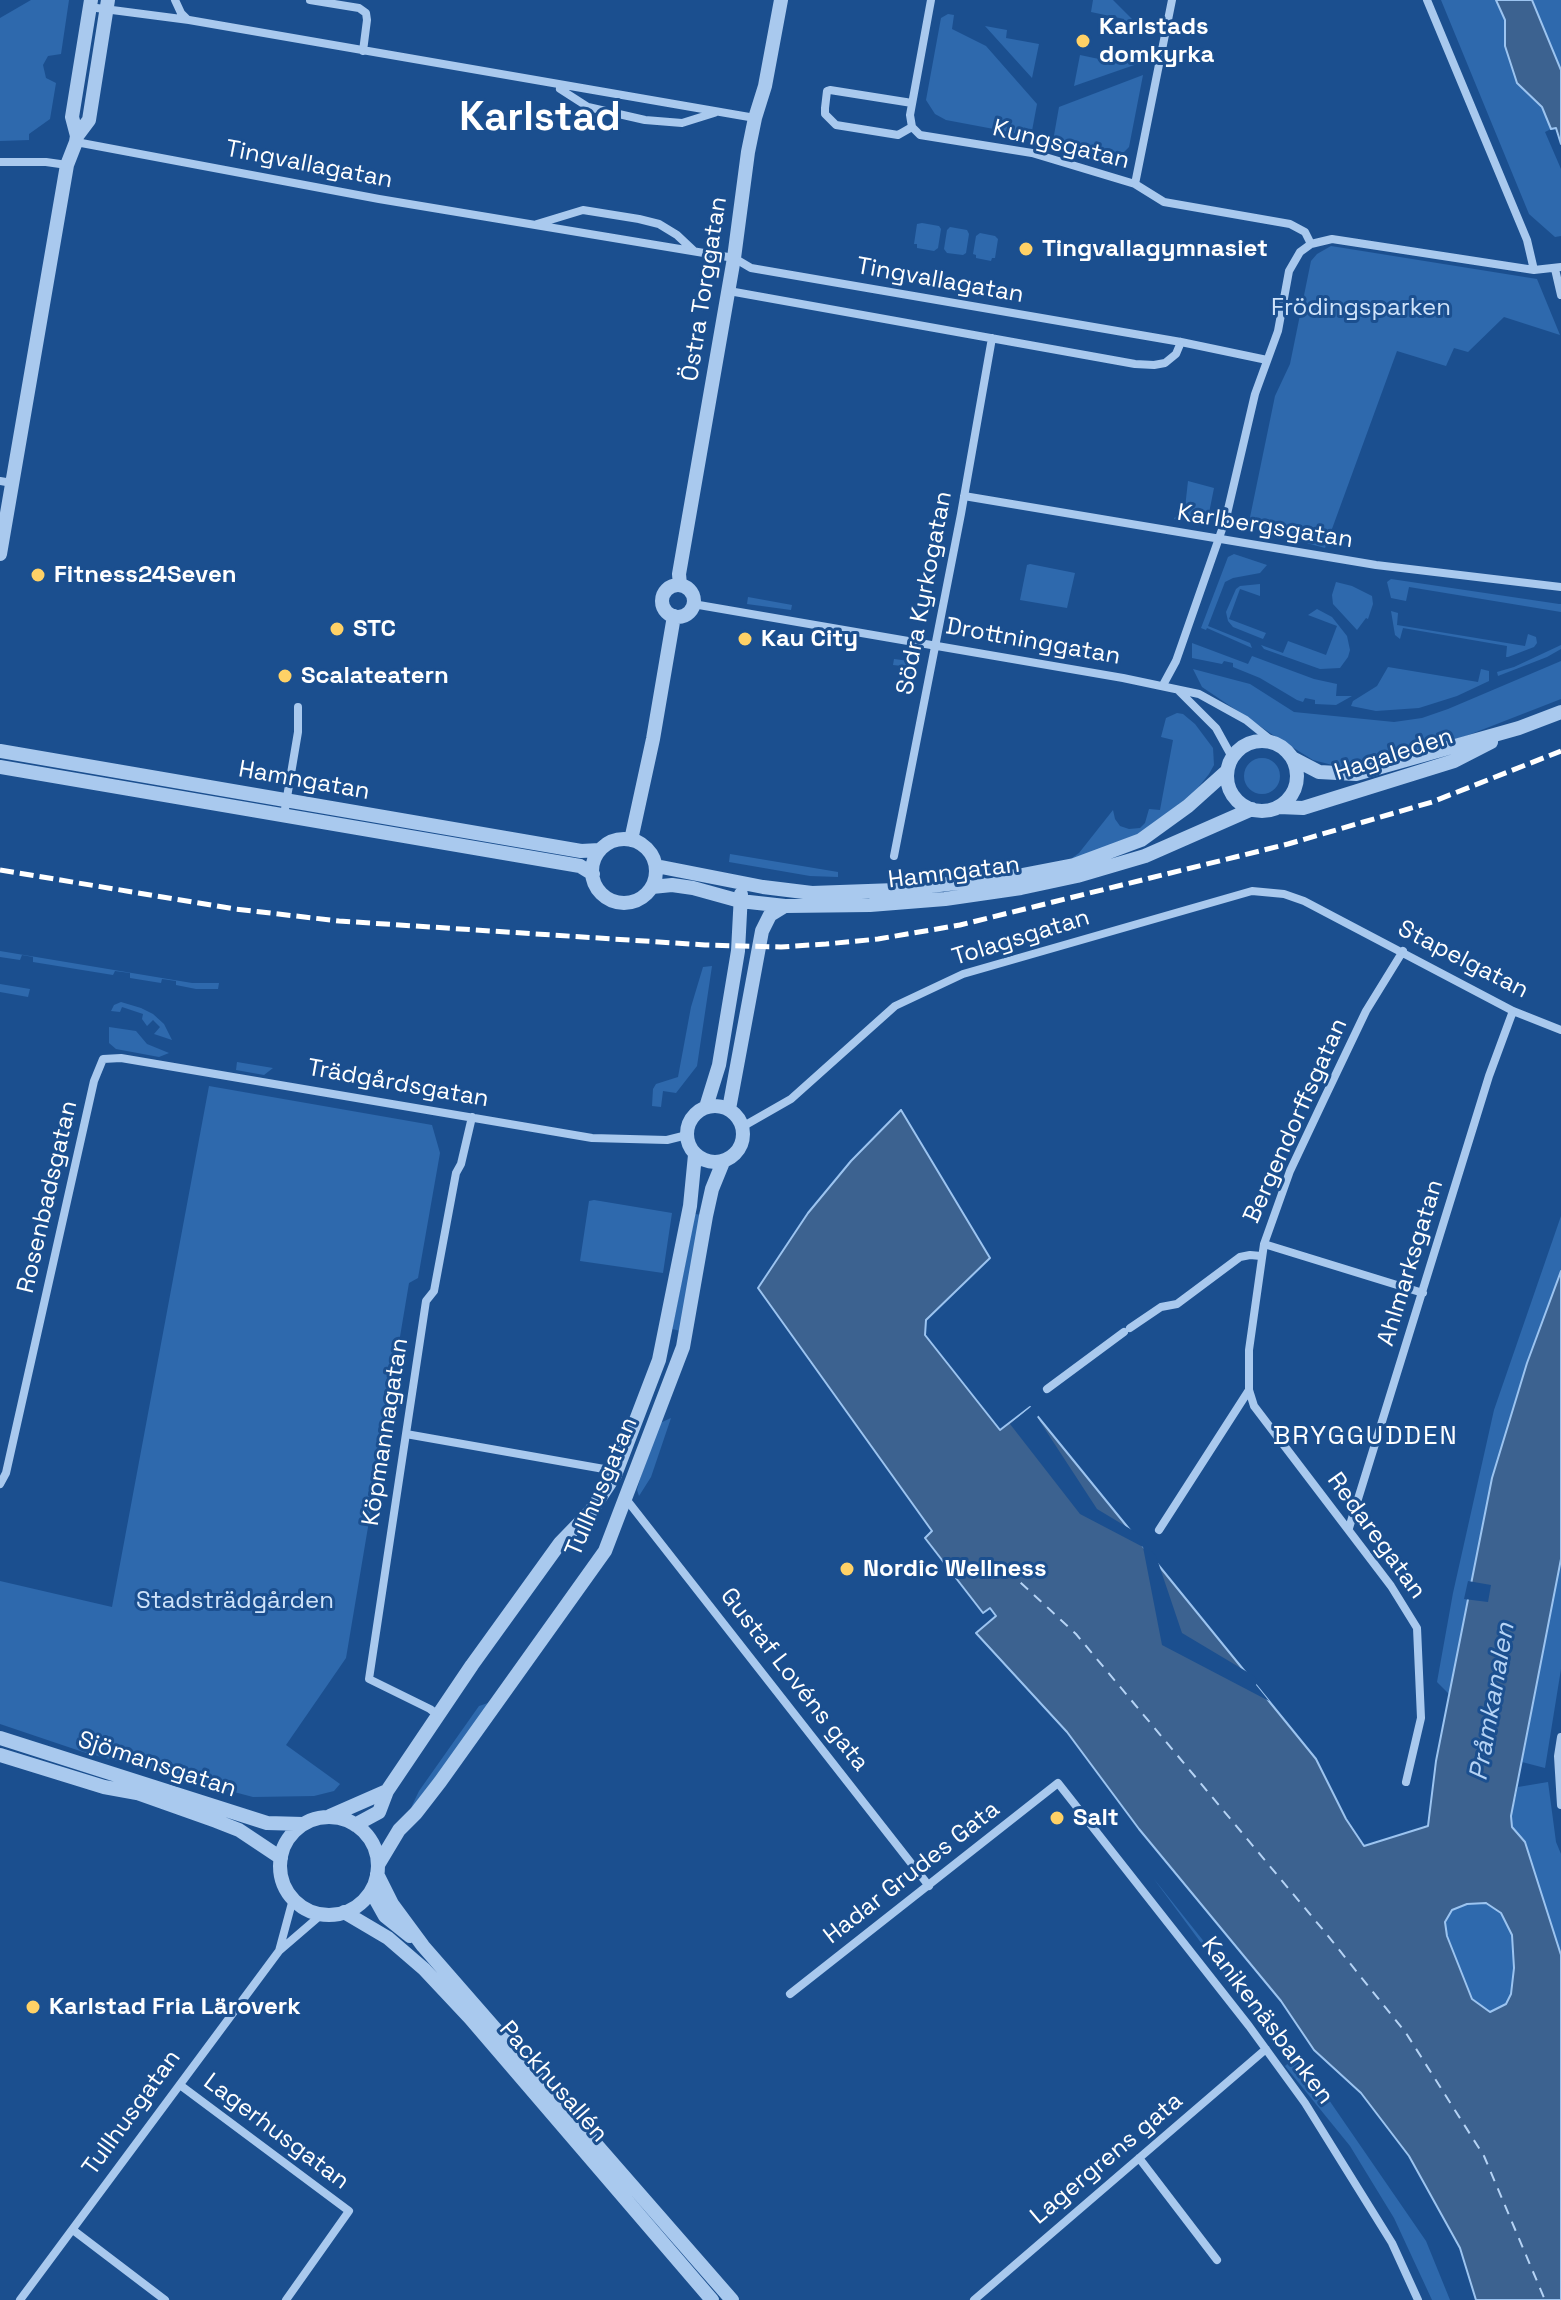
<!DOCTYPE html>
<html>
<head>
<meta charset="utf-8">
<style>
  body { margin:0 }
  canvas { display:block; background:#1b4f8f }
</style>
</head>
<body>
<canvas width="1561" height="2300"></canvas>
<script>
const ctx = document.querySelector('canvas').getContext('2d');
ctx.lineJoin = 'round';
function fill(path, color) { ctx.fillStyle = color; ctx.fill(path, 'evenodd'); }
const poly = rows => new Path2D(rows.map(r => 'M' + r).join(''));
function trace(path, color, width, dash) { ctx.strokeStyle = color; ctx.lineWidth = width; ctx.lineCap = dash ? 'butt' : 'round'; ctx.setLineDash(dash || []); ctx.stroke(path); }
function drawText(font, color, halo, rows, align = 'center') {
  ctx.font = font + ' "Space Grotesk",sans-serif'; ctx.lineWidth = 6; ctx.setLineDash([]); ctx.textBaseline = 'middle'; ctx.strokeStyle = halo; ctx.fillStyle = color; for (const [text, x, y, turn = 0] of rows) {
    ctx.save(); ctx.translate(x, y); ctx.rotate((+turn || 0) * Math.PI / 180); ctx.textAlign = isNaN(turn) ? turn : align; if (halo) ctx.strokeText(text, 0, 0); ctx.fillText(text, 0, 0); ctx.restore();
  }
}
const green = poly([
  [31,0,69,0,61,54,48,56,43,65,46,78,56,83,50,119,29,134,29,140,0,141,0,18],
  [1093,0,1113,0,1143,30,1123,26,1124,19,1091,12],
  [1441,0,1496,0,1505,20,1505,46,1517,83,1542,107,1551,129,1545,132,1561,169,1561,236,1555,237,1529,214],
  [1532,0,1561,0,1561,70],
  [948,14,954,15,952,29,986,46,1037,104,1031,136,946,120,935,114,926,100,941,18],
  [985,26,1007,30,1006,38,1039,44,1032,78],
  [1080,55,1113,62,1114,58,1140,63,1074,86],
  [1143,75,1129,147,1122,154,1053,141,1059,107],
  [922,223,939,226,941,229,938,248,934,251,917,248,917,244,914,244,917,224],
  [950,227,967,230,969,234,966,253,963,255,947,253,944,249,947,230],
  [980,233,995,236,998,239,995,258,992,258,991,261,976,258,976,255,973,254,976,236],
  [1331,246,1537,279,1560,335,1504,317,1468,352,1454,348,1446,366,1397,351,1325,548,1248,527,1275,396,1290,364,1311,261,1317,254],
  [1188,481,1214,488,1209,513,1200,521,1174,519,1175,517,1184,517],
  [1234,554,1267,565,1260,573,1233,578,1225,582,1208,626,1250,643,1252,648,1207,628,1206,630,1201,628,1228,557],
  [1030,564,1075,573,1067,608,1020,600,1027,565],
  [1391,579,1559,604,1561,604,1561,612,1409,587,1406,601,1391,598,1387,582],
  [1336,582,1352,586,1372,596,1373,604,1368,619,1366,618,1357,630,1333,604,1332,595],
  [1260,584,1260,596,1240,589,1229,619,1266,633,1263,639,1233,627,1228,621,1226,612,1236,589,1240,586],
  [748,597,792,605,791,610,747,604],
  [1317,609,1332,617,1347,636,1350,650,1348,657,1340,668,1320,669,1264,649,1261,645,1283,653,1288,641,1326,655,1337,626,1308,615],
  [1391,611,1398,613,1397,625,1525,646,1528,634,1536,637,1537,643,1534,647,1508,657,1506,657,1507,646,1403,628,1400,639,1395,635],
  [1192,643,1248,664,1252,656,1314,679,1337,684,1336,696,1352,696,1336,705,1315,704,1315,700,1305,698,1303,702,1297,700,1260,678,1233,667,1233,663,1224,661,1222,664,1192,658],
  [1561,645,1561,649,1547,657,1498,676,1497,672,1514,667],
  [894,659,917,662,913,687,906,686,912,667,893,665],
  [1561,661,1561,699,1466,736,1410,753,1344,768,1313,760,1276,737,1202,687,1193,669,1250,684,1294,712,1394,722,1422,718,1448,709],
  [1388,667,1478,682,1481,669,1489,671,1489,681,1457,696,1419,708,1376,711,1351,706,1353,701,1377,686],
  [1177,713,1183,714,1195,724,1213,748,1214,765,1209,774,1193,794,1140,834,1061,866,1079,853,1113,810,1115,819,1120,826,1129,829,1140,828,1145,823,1149,809,1160,810,1173,740,1161,737,1166,718],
  '1244 776a18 18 0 1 1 36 0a18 18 0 1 1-36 0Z',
  [730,854,838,872,838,877,810,876,729,862],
  [0,951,192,983,219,983,218,989,196,989,176,985,176,981,162,979,161,983,130,978,130,973,115,971,113,975,33,962,33,957,22,955,20,960,0,957],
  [712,966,697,1066,676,1093,663,1091,661,1107,652,1106,653,1089,656,1084,678,1077,691,1007,703,967],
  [0,984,30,989,28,997,0,992],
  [121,1002,141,1008,153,1014,164,1024,172,1040,154,1034,160,1027,153,1020,147,1026,142,1019,143,1014,122,1007,120,1012,111,1011,114,1005],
  [109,1027,136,1031,147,1044,169,1053,159,1057,116,1049,109,1043],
  [237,1062,273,1068,264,1075,236,1070],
  [209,1086,432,1125,440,1153,418,1278,409,1283,346,1658,286,1745,340,1784,334,1791,314,1796,253,1797,83,1752,0,1724,0,1581,112,1607],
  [594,1200,672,1213,663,1273,580,1261,589,1201],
  [695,1214,702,1215,681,1331,672,1329],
  [1561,1216,1561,1271,1527,1363,1492,1478,1450,1695,1437,1682,1453,1593,1494,1410],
  [671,1418,651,1477,639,1496,637,1490,640,1479,660,1423],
  [1561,1559,1561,1669,1545,1768,1522,1762],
  [491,1702,492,1703,409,1812,419,1791,479,1706],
  [1548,1782,1556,1842,1561,1854,1561,1955,1525,1843,1512,1827,1511,1816,1518,1787],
  [1154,1879,1257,2008,1252,2012],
  [1486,1903,1502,1913,1512,1935,1514,1968,1511,1994,1506,2004,1490,2012,1472,1999,1447,1936,1445,1922,1452,1910,1467,1904],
  [1298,2055,1426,2241,1450,2300,1432,2300,1394,2218,1350,2146,1285,2066]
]);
const water = poly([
  [1496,0,1532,0,1561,70,1561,144,1556,128,1551,129,1542,107,1517,83,1505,46,1505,20,1496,0],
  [901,1110,990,1258,926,1320,925,1335,1000,1430,1030,1407,1316,1759,1346,1819,1364,1846,1428,1826,1436,1761,1492,1478,1527,1363,1561,1271,1561,1559,1511,1816,1512,1827,1525,1842,1561,1955,1561,2300,1476,2300,1460,2248,1409,2156,1361,2093,1314,2050,1281,2001,1139,1829,1067,1732,976,1633,996,1616,990,1608,983,1613,925,1538,932,1531,758,1288,808,1213,851,1161,901,1110],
  [1486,1903,1501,1913,1512,1935,1514,1968,1511,1994,1506,2004,1490,2012,1472,1999,1447,1936,1445,1922,1452,1910,1467,1904,1486,1903]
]);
const pier = poly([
  [1033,1405,1040,1414,1037,1417,1097,1509,1137,1533,1156,1556,1182,1633,1254,1676,1258,1681,1256,1685,1269,1701,1162,1645,1143,1547,1080,1514,1010,1424],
  [1468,1581,1491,1585,1488,1602,1464,1599]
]);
const ferry = poly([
  [954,1576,985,1568,1010,1573,1046,1606,1076,1634,1324,1931,1406,2033,1484,2156,1545,2300]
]);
const minor = poly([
  [175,0,181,13,187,19],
  [310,0,359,8,366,13,367,20,363,51],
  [1427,0,1527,240,1534,270],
  [89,7,189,20,755,118],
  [560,89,588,107,645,120,682,123,714,113],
  [912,103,830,90,827,91,825,108,825,114,836,125,898,135,912,127],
  [912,127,920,135,1032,153,1135,184,1164,202,1290,224,1305,232,1311,244],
  [912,127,910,115,931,0],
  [76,142,379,199,734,258,751,268,1181,342,1267,360],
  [0,162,46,162,67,165],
  [1135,184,1172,0],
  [537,224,583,210,639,219,659,224,677,235,694,251],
  [1555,269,1561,295],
  [729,291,1135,364,1154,365,1165,363,1176,354,1181,342],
  [0,481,12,483],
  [964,496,1376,565,1561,587],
  [693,604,1123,678,1199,694,1246,720,1272,741],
  [1163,685,1176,661,1226,518,1255,394,1278,331,1289,271,1300,252,1311,244,1332,239,1534,270,1561,267],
  [1178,690,1216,728,1232,757],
  [284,815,298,732,298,707],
  [894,856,961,514,992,338],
  [742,1127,791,1099,895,1006,963,974,1252,891,1284,894,1304,901,1513,1011,1561,1030],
  [1264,1244,1423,1293],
  [1130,1328,1161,1307,1177,1304,1240,1257,1250,1255,1261,1256],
  [1047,1389,1124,1332],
  [1249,1390,1254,1406,1391,1586,1417,1628,1421,1718,1406,1782],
  [406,1434,604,1469,615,1475],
  [0,1484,6,1473,94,1081,103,1059,121,1058,592,1138,667,1140,687,1135],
  [626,1499,929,1886],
  [1349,1528,1489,1076,1513,1011],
  [1159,1530,1249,1390,1249,1350,1264,1244,1290,1171,1324,1099,1366,1011,1403,951],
  [439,1716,430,1709,369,1679,426,1301,434,1291,456,1173,461,1164,472,1117],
  [1561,1737,1558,1756,1561,1805],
  [279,1951,293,1899],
  [790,1994,1058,1783,1249,2026,1305,2103,1392,2243,1418,2300],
  [180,2085,349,2211,286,2300],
  [1139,2158,1217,2260],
  [73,2230,165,2300],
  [20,2300,279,1951,322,1914],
  [974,2300,1266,2049]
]);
const tertiary = poly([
  [77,136,89,120,108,0],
  [0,554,67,165,76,142,77,136,72,117,91,0],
  [680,585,679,574,734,258,748,152,755,118,765,86,781,0],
  '662 601a16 16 0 1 1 32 0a16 16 0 1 1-32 0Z',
  '1227 776a35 35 0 1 1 70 0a35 35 0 1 1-70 0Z',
  [0,751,581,851,600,850],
  [1294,759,1319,772,1356,774,1519,728,1561,712],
  [0,767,580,866,593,874],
  [1279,807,1303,808,1454,761,1491,742],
  '592 871a32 32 0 1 1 64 0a32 32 0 1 1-64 0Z',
  [631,840,653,739,674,616],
  [656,866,763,887,812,893,896,890,1017,876,1074,865,1141,840,1188,806,1227,771],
  [652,887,672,885,693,888,740,901,785,906,870,905,945,899,1021,888,1077,876,1145,856,1252,809],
  '687 1134a28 28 0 1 1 56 0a28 28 0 1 1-56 0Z',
  [706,1107,719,1065,738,951,741,894],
  [729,1109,762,931,770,915,783,907],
  [0,1738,267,1823,303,1824],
  [0,1755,104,1787,137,1793,216,1821,239,1830,281,1858],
  [330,1816,387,1791],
  '280 1866a49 49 0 1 1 98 0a49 49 0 1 1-98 0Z',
  [355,1825,379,1812,387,1791,472,1665,560,1543,591,1511,615,1475,659,1360,690,1206,695,1155],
  [378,1865,399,1830,416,1813,440,1782,605,1551,683,1347,706,1216,712,1189,723,1162],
  [377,1874,392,1904,423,1946,732,2300],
  [371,1891,385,1916,410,1936],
  [344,1912,388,1938,424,1969,470,2018,712,2300]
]);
const rail = poly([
  [0,870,235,909,339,921,705,945,781,947,826,944,878,939,960,925,1288,844,1432,802,1561,751]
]);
const markers = [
  [1083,41,8,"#ffd166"],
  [1026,249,8,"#ffd166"],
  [38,575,8,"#ffd166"],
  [337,629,8,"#ffd166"],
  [745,639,8,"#ffd166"],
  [285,676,8,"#ffd166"],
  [847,1569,8,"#ffd166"],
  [1057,1818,8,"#ffd166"],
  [33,2007,8,"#ffd166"]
];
const poiNames = [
  ["Karlstads",1099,27],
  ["domkyrka",1099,55],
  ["Tingvallagymnasiet",1042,249],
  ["Fitness24Seven",54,575],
  ["STC",353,629],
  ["Kau City",761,639],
  ["Scalateatern",301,676],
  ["Nordic Wellness",863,1569],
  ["Salt",1073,1818],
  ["Karlstad Fria Läroverk",49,2007]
];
const streetNames = [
  ["Kungsgatan",1061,145,14],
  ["Tingvallagatan",309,165,11],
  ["Tingvallagatan",940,281,10],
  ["Östra Torggatan",705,289,-81],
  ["Karlbergsgatan",1265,527,9],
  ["Södra Kyrkogatan",925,593,-79],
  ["Drottninggatan",1033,642,10],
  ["Hagaleden",1394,755,-18],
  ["Hamngatan",304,781,10],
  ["Hamngatan",954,873,-7],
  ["Tolagsgatan",1021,938,-17],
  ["Stapelgatan",1463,960,27],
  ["Trädgårdsgatan",398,1084,10],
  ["Bergendorffsgatan",1296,1121,-66],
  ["Rosenbadsgatan",48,1197,-77],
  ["Ahlmarksgatan",1411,1263,-73],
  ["Köpmannagatan",386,1432,-81],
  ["Tullhusgatan",602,1487,-67],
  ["Redaregatan",1376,1536,54],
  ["Gustaf Lovéns gata",794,1680,52],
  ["Sjömansgatan",157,1765,18],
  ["Hadar Grudes Gata",912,1873,-38],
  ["Kanikenäsbanken",1267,2021,53],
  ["Packhusallén",553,2082,49],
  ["Tullhusgatan",132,2113,-54],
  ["Lagerhusgatan",276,2132,37],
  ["Lagergrens gata",1107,2159,-40]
];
const parkNames = [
  ["Frödingsparken",1361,308],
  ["Stadsträdgården",235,1601]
];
const neighbourhoodNames = [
  ["BRYGGUDDEN",1366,1437]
];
const waterNames = [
  ["Pråmkanalen",1493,1702,-80]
];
const townNames = [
  ["Karlstad",540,119]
];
fill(green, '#2e69ad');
fill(water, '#3c6290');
trace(water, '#9cc4f0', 2);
fill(pier, '#1b4f8f');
trace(ferry, '#b5d3f5', 2, [10, 8]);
trace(minor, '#a9c9ee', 8);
trace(tertiary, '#a9c9ee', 14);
trace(rail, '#fff', 5, [14, 6]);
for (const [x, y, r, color] of markers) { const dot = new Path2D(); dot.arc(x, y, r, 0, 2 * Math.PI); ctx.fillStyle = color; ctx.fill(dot); trace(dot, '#1b4f8f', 3); }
drawText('bold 24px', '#fff', '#1b4f8f', poiNames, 'left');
drawText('24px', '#fff', '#1b4f8f', streetNames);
drawText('24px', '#cfe3fa', '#1b4f8f', parkNames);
ctx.letterSpacing = '2px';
drawText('26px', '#fff', '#1b4f8f', neighbourhoodNames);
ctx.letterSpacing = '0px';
drawText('italic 26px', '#b5d3f5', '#1b4f8f', waterNames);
drawText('bold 40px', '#fff', '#1b4f8f', townNames);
</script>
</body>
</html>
